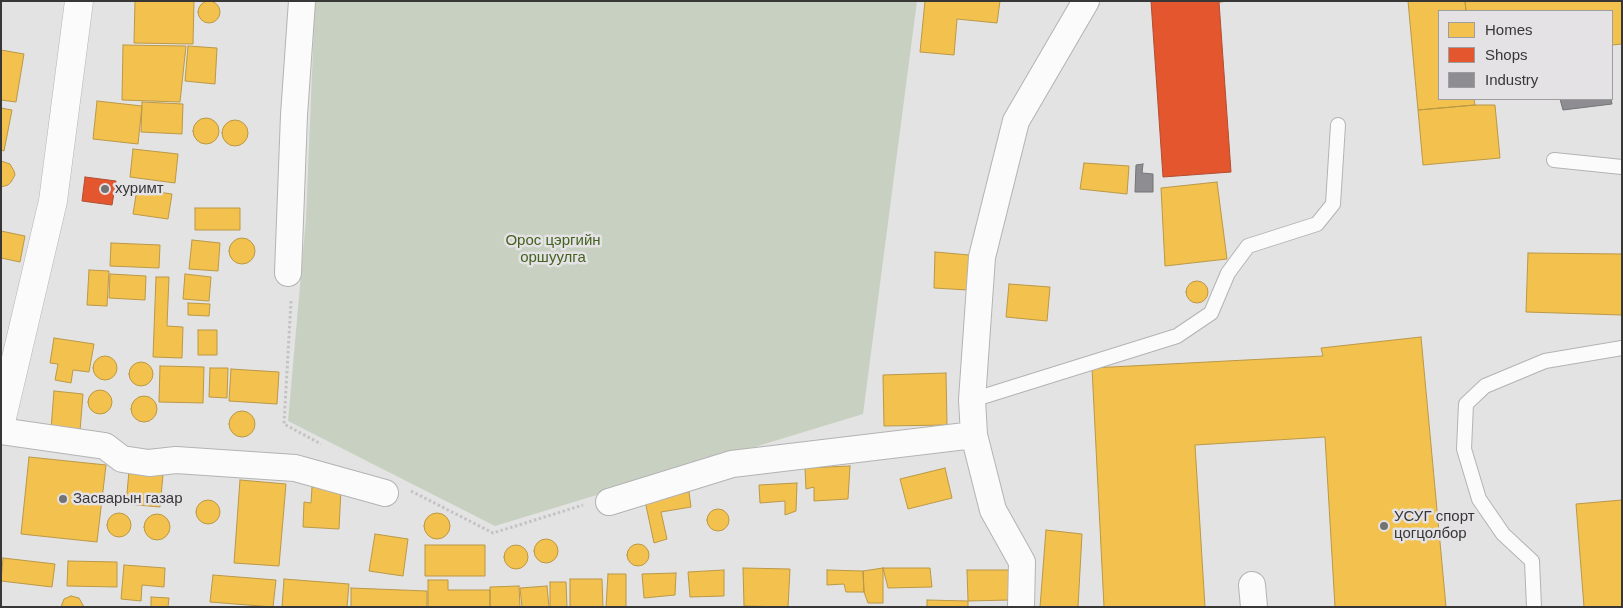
<!DOCTYPE html>
<html>
<head>
<meta charset="utf-8">
<style>
  body { margin:0 }
  #map { position:relative; width:1623px; height:608px; overflow:hidden; background:#e3e3e3; font-family:Arial,sans-serif }
  canvas { display:block }
  .frame { position:absolute; inset:0; border:2px solid #383738; pointer-events:none }
  .legend { position:absolute; left:1438px; top:10px; width:175px; height:90px; box-sizing:border-box; background:#e4e2e4; border:1px solid #9f9e9f; margin:0; padding:6px 9px; list-style:none; font-size:15px; color:#383738 }
  .legend li { display:flex; align-items:center; gap:10px; height:25px }
  .legend b { width:25px; border:1px solid #9f9e9f }
</style>
</head>
<body>
<div id="map">
<canvas width="1623" height="608"></canvas>
<div class="frame"></div>
<ul class="legend">
<li><b style="height:14px;background:#f2c14e"></b>Homes</li>
<li><b style="height:14px;background:#e4572e"></b>Shops</li>
<li><b style="height:14px;background:#8d8d92"></b>Industry</li>
</ul>
</div>
<script>
const ctx = document.querySelector('canvas').getContext('2d');
ctx.lineJoin = 'round';
function fill(path, color) { ctx.fillStyle = color; ctx.fill(path, 'evenodd'); }
const poly = rows => new Path2D(rows.map(r => 'M' + r).join(''));
function trace(path, color, width, dash) { ctx.strokeStyle = color; ctx.lineWidth = width; ctx.lineCap = dash ? 'butt' : 'round'; ctx.setLineDash(dash || []); ctx.stroke(path); }
function drawText(font, color, halo, rows, align = 'center') {
  ctx.font = font + ' Arial,sans-serif'; ctx.lineWidth = 5; ctx.setLineDash([]); ctx.textBaseline = 'middle'; ctx.strokeStyle = halo; ctx.fillStyle = color; for (const [text, x, y, turn = 0] of rows) {
    ctx.save(); ctx.translate(x, y); ctx.rotate((+turn || 0) * Math.PI / 180); ctx.textAlign = isNaN(turn) ? turn : align; if (halo) ctx.strokeText(text, 0, 0); ctx.fillText(text, 0, 0); ctx.restore();
  }
}
const green = poly([
  [315,1,917,1,863,414,495,526,288,421,306,218]
]);
const homes = poly([
  '198 12a11 11 0 1 1 22 0a11 11 0 1 1-22 0Z',
  [135,1,194,1,193,44,134,43,135,1],
  [925,1,1000,1,997,23,957,19,954,55,920,52,925,1],
  [1408,1,1465,1,1466,11,1439,11,1439,99,1474,99,1475,105,1418,110,1408,1],
  [1465,1,1622,1,1622,44,1612,45,1612,11,1466,11,1465,1],
  [123,45,186,46,180,102,122,100,123,45],
  [188,46,217,48,215,84,185,81,188,46],
  [1,50,24,54,16,102,1,100,1,50],
  [97,101,142,106,138,144,93,139,97,101],
  [142,102,183,104,182,134,141,132,142,102],
  [1475,105,1495,105,1500,158,1423,165,1418,110,1475,105],
  [1,108,12,110,4,151,1,150,1,108],
  '193 131a13 13 0 1 1 26 0a13 13 0 1 1-26 0Z',
  '222 133a13 13 0 1 1 26 0a13 13 0 1 1-26 0Z',
  [133,149,178,154,175,183,130,177,133,149],
  [1,161,10,164,14,171,15,175,11,182,8,185,1,187,1,161],
  [1084,163,1129,166,1127,194,1080,189,1084,163],
  [1217,182,1227,259,1165,266,1161,188,1217,182],
  [137,189,172,194,168,219,133,214,137,189],
  [195,208,240,208,240,230,195,230,195,208],
  [1,231,25,236,20,262,1,258,1,231],
  '229 251a13 13 0 1 1 26 0a13 13 0 1 1-26 0Z',
  [192,240,220,243,218,271,189,269,192,240],
  [111,243,160,245,159,268,110,266,111,243],
  [935,252,969,255,968,290,934,288,935,252],
  [1528,253,1622,254,1622,315,1526,312,1528,253],
  [89,270,109,271,107,306,87,305,89,270],
  [110,274,146,276,145,300,109,298,110,274],
  [185,274,211,277,209,301,183,299,185,274],
  [156,277,169,277,167,326,183,327,182,358,153,357,156,277],
  '1186 292a11 11 0 1 1 22 0a11 11 0 1 1-22 0Z',
  [1009,284,1050,287,1047,321,1006,317,1009,284],
  [188,303,210,304,209,316,188,315,188,303],
  [198,330,217,330,217,355,198,355,198,330],
  [1421,337,1446,607,1335,607,1325,437,1195,445,1205,607,1104,607,1092,368,1323,356,1321,348,1421,337],
  [54,338,94,344,89,372,73,370,71,383,55,380,58,364,50,363,54,338],
  '93 368a12 12 0 1 1 24 0a12 12 0 1 1-24 0Z',
  '129 374a12 12 0 1 1 24 0a12 12 0 1 1-24 0Z',
  [160,366,204,367,203,403,159,402,160,366],
  [210,368,228,368,227,398,209,397,210,368],
  [231,369,279,372,277,404,229,401,231,369],
  [946,373,947,425,884,426,883,375,946,373],
  '88 402a12 12 0 1 1 24 0a12 12 0 1 1-24 0Z',
  [54,391,83,394,80,431,51,429,54,391],
  '131 409a13 13 0 1 1 26 0a13 13 0 1 1-26 0Z',
  '229 424a13 13 0 1 1 26 0a13 13 0 1 1-26 0Z',
  [29,457,106,465,97,542,21,534,29,457],
  [850,466,848,499,814,501,814,487,806,489,805,468,850,466],
  [945,468,952,498,908,509,900,479,945,468],
  [129,471,163,475,160,507,126,504,129,471],
  [240,480,286,484,279,566,234,563,240,480],
  [797,483,796,511,785,515,785,501,760,503,759,485,797,483],
  [312,487,341,489,339,529,303,527,304,502,311,503,312,487],
  [689,492,691,507,661,512,667,539,654,543,645,501,689,492],
  [1622,500,1622,607,1584,607,1576,504,1622,500],
  '196 512a12 12 0 1 1 24 0a12 12 0 1 1-24 0Z',
  '707 520a11 11 0 1 1 22 0a11 11 0 1 1-22 0Z',
  '107 525a12 12 0 1 1 24 0a12 12 0 1 1-24 0Z',
  '424 526a13 13 0 1 1 26 0a13 13 0 1 1-26 0Z',
  '144 527a13 13 0 1 1 26 0a13 13 0 1 1-26 0Z',
  [1046,530,1082,534,1078,607,1040,607,1046,530],
  [375,534,408,539,403,576,369,571,375,534],
  '534 551a12 12 0 1 1 24 0a12 12 0 1 1-24 0Z',
  '627 555a11 11 0 1 1 22 0a11 11 0 1 1-22 0Z',
  [425,545,485,545,485,576,425,576,425,545],
  '504 557a12 12 0 1 1 24 0a12 12 0 1 1-24 0Z',
  [3,558,55,564,52,587,1,581,3,558],
  [68,561,117,562,117,587,67,586,68,561],
  [124,565,165,568,164,587,142,585,141,601,121,599,124,565],
  [743,568,790,569,788,607,744,606,743,568],
  [883,568,930,568,932,587,888,588,883,568],
  [883,568,883,603,868,603,864,592,863,571,883,568],
  [724,570,724,596,690,597,688,572,724,570],
  [827,570,863,571,864,592,846,592,844,584,827,585,827,570],
  [967,570,1011,570,1011,600,968,601,967,570],
  [676,573,675,595,644,598,642,574,676,573],
  [608,574,626,574,626,607,606,607,608,574],
  [213,575,276,580,273,607,210,602,213,575],
  [284,579,349,584,347,607,282,607,284,579],
  [570,579,602,579,603,607,570,607,570,579],
  [428,580,448,580,448,590,490,590,490,607,428,607,428,580],
  [550,582,566,582,567,607,550,607,550,582],
  [519,586,520,607,490,607,490,587,519,586],
  [547,586,549,607,522,607,520,588,547,586],
  [351,588,427,591,427,607,351,607,351,588],
  [71,596,79,598,84,607,61,607,64,599,71,596],
  [151,597,169,598,168,607,151,607,151,597],
  [927,600,968,601,968,607,927,607,927,600]
]);
const shops = poly([
  [1151,1,1230,1,1219,2,1231,172,1163,177,1151,1],
  [85,177,116,181,112,205,82,201,85,177]
]);
const industry = poly([
  [1560,99,1611,99,1612,104,1563,110,1560,99],
  [1143,164,1142,173,1153,174,1153,192,1135,192,1136,165,1143,164]
]);
const path = poly([
  [291,301,284,424,321,444],
  [411,491,493,533,583,505]
]);
const lane = poly([
  [1554,160,1622,167],
  [972,400,1177,336,1211,313,1228,273,1248,246,1317,224,1333,204,1338,125],
  [1534,607,1532,561,1503,534,1479,499,1464,449,1466,404,1485,386,1545,361,1622,348]
]);
const street = poly([
  [288,273,294,115,302,1],
  [1,431,105,446,122,459,149,463,176,460,295,468,385,493],
  [609,502,732,464,974,435],
  [1252,585,1254,607],
  [1021,607,1022,562,993,510,974,435,972,400,982,257,1016,121,1086,1]
]);
const secondary = poly([
  [1,422,53,201,79,1]
]);
const markers = [
  [105,189,5,"#747374"],
  [63,499,5,"#747374"],
  [1384,526,5,"#747374"]
];
const poiNames = [
  ["хуримт",115,189],
  ["Засварын газар",73,499],
  ["УСУГ спорт",1394,517],
  ["цогцолбор",1394,534]
];
const parkNames = [
  ["Орос цэргийн",553,241],
  ["оршуулга",553,258]
];
fill(green, '#c8d1c1');
fill(homes, '#f2c14e');
trace(homes, '#ba9847', 1);
fill(shops, '#e4572e');
trace(shops, '#b04d31', 1);
fill(industry, '#8d8d92');
trace(industry, '#747377', 1);
trace(lane, '#b3b3b3', 16);
trace(street, '#b3b3b3', 28);
trace(secondary, '#b3b3b3', 29);
trace(path, '#c3c3c3', 3, [2.5, 2.5]);
trace(lane, '#fbfbfb', 14);
trace(street, '#fbfbfb', 26);
trace(secondary, '#fbfbfb', 28);
for (const [x, y, r, color] of markers) { const dot = new Path2D(); dot.arc(x, y, r, 0, 2 * Math.PI); ctx.fillStyle = color; ctx.fill(dot); trace(dot, '#e4e2e4', 2); }
drawText('15px', '#383738', '#e4e2e4', poiNames, 'left');
drawText('15px', '#43621e', '#e4e2e4', parkNames);
</script>
</body>
</html>
